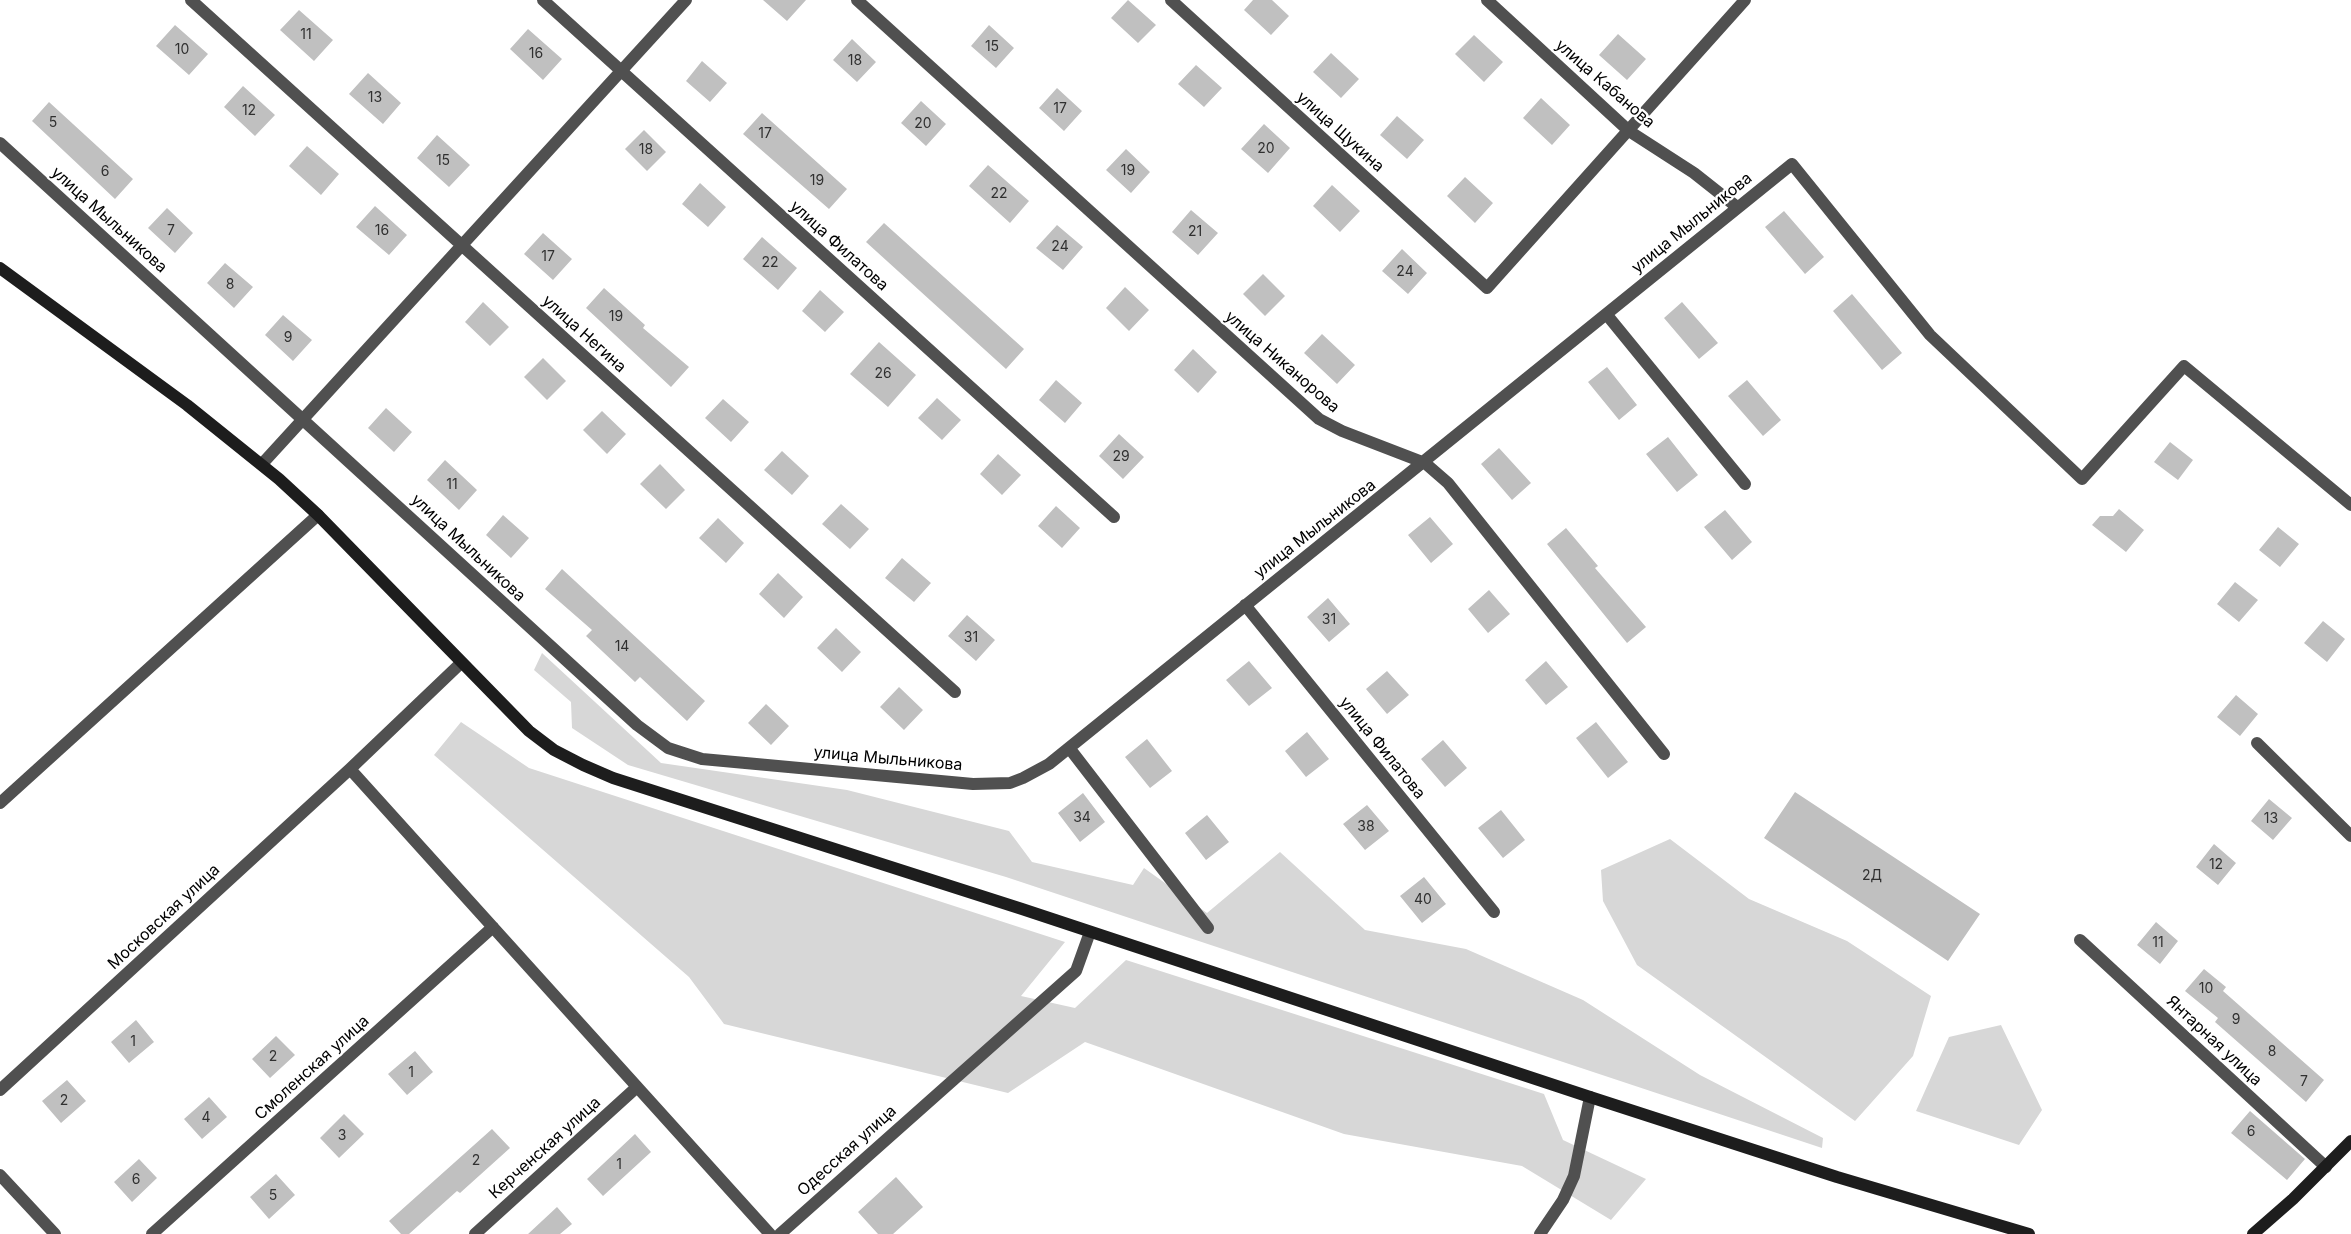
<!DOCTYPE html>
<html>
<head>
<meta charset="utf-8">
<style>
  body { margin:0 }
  canvas { display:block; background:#fff }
</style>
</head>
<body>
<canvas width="2351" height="1234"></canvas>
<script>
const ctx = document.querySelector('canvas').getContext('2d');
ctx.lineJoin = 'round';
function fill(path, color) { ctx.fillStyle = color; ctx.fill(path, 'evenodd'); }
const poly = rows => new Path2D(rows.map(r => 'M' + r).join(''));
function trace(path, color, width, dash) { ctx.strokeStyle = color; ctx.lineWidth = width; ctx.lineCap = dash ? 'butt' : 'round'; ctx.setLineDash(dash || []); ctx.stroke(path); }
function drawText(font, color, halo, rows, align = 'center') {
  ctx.font = font + ' Inter,sans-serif'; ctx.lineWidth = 4.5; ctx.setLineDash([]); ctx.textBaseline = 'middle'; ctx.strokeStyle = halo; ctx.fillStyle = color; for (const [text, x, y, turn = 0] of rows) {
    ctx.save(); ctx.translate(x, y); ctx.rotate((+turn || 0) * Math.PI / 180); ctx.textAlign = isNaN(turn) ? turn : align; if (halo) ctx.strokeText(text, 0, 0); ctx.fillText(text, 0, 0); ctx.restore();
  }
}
const green = poly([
  [542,653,661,763,847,790,1009,831,1032,862,1133,885,1144,868,1207,913,1280,852,1365,930,1466,949,1583,1000,1700,1075,1823,1138,1822,1148,1006,877,628,765,572,728,571,702,534,670],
  [461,722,529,768,1065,942,1021,996,1075,1008,1126,960,1544,1094,1563,1140,1646,1179,1611,1220,1522,1166,1344,1134,1085,1042,1008,1093,724,1024,689,977,434,755],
  [1670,839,1749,899,1847,941,1931,996,1913,1056,1855,1121,1637,965,1603,901,1601,870],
  [2001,1025,2042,1110,2019,1145,1916,1111,1949,1037]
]);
const building = poly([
  [763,0,806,0,787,21],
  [1128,0,1156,25,1138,43,1111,18],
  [1253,0,1272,0,1289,16,1271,35,1244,10],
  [299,10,333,40,314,61,280,30],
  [175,25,208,54,189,75,156,46],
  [989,25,1014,48,996,68,971,46],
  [528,29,562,59,543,80,510,49],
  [1618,34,1646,59,1627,80,1599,55],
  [1474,35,1503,62,1484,82,1455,54],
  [852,39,876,62,857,82,833,60],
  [1331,53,1359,79,1341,98,1313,72],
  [702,61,727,83,710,102,686,81],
  [1196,65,1222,88,1204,107,1178,84],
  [368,73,401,103,383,124,349,94],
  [243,86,275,115,255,136,224,107],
  [1057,88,1082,111,1064,131,1039,108],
  [1541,98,1570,125,1552,145,1523,118],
  [921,101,946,124,926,146,901,123],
  [49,102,133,179,115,199,32,121],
  [762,113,847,189,829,209,743,134],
  [1397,116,1424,140,1407,159,1380,135],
  [1264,124,1290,148,1268,173,1241,149],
  [644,130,666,152,647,171,625,149],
  [437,135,470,165,449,187,417,158],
  [307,146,339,174,321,195,289,166],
  [1126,149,1150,172,1131,193,1106,170],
  [988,165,1029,201,1010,223,969,186],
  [1465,177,1493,203,1475,223,1447,196],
  [700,183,726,207,708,227,682,204],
  [1332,185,1360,211,1340,232,1313,206],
  [375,206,407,235,389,255,356,227],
  [167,208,193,233,175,253,148,228],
  [1191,210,1218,233,1198,255,1172,232],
  [1784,211,1824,257,1805,274,1765,227],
  [884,223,1024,349,1006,369,866,242],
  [1057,225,1083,247,1063,270,1036,248],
  [543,233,572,259,553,280,524,254],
  [762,237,797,268,778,290,743,259],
  [1402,249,1427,273,1408,294,1382,271],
  [225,263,253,287,234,308,207,283],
  [1263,274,1285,296,1265,316,1243,294],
  [1125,287,1149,310,1129,331,1106,308],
  [604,288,645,325,643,328,689,367,671,387,586,308],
  [820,290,844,312,825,332,802,311],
  [1852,294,1902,353,1882,370,1833,311],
  [483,302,509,327,490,346,465,322],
  [1682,302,1718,343,1699,359,1664,318],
  [283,315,312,340,293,361,265,335],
  [1322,334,1355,365,1337,384,1304,353],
  [879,342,916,375,888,407,850,374],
  [1193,349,1217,372,1198,393,1174,370],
  [543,358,566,381,547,400,524,377],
  [1607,367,1637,405,1619,420,1588,382],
  [1056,380,1082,403,1065,423,1039,400],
  [1747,380,1781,420,1763,436,1728,396],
  [937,398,961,420,942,440,918,418],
  [723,399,749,422,731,442,705,418],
  [386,408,412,432,394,452,368,428],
  [602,411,626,434,607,454,583,430],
  [1119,434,1144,457,1123,479,1099,456],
  [1668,437,1698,475,1677,492,1646,454],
  [2170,442,2193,460,2178,480,2154,462],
  [1499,448,1531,483,1512,500,1481,464],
  [782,451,809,476,792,495,764,470],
  [998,454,1021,475,1002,495,980,474],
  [445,460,477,490,459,510,427,480],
  [660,464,685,490,666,509,640,484],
  [841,504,869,529,850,549,822,524],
  [1056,506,1080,528,1062,548,1038,526],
  [2119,509,2144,530,2126,552,2092,525,2100,516,2113,516],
  [1725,510,1752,542,1732,560,1704,527],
  [503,515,529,538,511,558,486,535],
  [1430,517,1453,544,1431,563,1408,535],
  [718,518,744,543,726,563,699,538],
  [2278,527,2299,544,2280,567,2259,550],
  [1566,528,1598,566,1595,568,1646,627,1627,643,1547,544],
  [902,558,931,583,914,602,885,578],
  [562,569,705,701,687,721,640,677,635,682,586,636,592,630,545,589],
  [778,573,803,597,784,618,759,594],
  [2235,582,2258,600,2239,622,2217,604],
  [1489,590,1510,614,1488,633,1468,609],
  [1328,598,1350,624,1329,642,1307,617],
  [967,615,995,640,976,661,948,636],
  [2323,621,2345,639,2327,662,2304,643],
  [836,628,861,652,842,672,817,648],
  [1249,661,1272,688,1249,706,1226,680],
  [1546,661,1568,687,1546,705,1525,680],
  [1387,671,1409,695,1387,714,1366,689],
  [899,687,923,710,904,730,880,707],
  [2236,695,2258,714,2240,736,2217,717],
  [766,704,789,726,771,745,748,723],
  [1596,722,1628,762,1608,778,1576,738],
  [1307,732,1329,759,1306,777,1285,751],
  [1147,739,1172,771,1150,788,1125,757],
  [1443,740,1467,768,1445,787,1421,759],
  [1795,792,1980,914,1948,961,1764,838],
  [1083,793,1105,822,1080,842,1058,813],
  [2269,799,2292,818,2273,840,2251,821],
  [1367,805,1389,831,1365,850,1343,824],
  [1501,810,1525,840,1503,858,1478,828],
  [1207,815,1229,842,1206,860,1185,833],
  [2214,844,2236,863,2218,885,2196,867],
  [1424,877,1446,904,1422,923,1400,896],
  [2156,922,2178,941,2160,964,2137,945],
  [2204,969,2226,987,2223,991,2324,1080,2306,1102,2215,1022,2218,1018,2185,991],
  [136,1020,154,1042,129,1063,111,1042],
  [276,1036,295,1055,270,1078,252,1059],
  [415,1051,433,1072,407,1095,388,1074],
  [67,1080,86,1101,61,1123,42,1101],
  [209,1097,227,1117,202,1139,184,1119],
  [2250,1111,2305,1159,2287,1180,2231,1133],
  [344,1114,364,1134,339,1158,320,1138],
  [492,1129,510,1148,460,1193,457,1191,409,1234,401,1234,389,1221],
  [635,1134,651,1152,603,1196,587,1179],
  [139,1159,157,1178,132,1202,114,1182],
  [276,1174,295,1195,269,1219,250,1197],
  [896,1177,923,1207,893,1234,878,1234,858,1212],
  [557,1207,572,1224,560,1234,528,1234]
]);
const street = poly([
  [191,0,955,692],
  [543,0,1114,517],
  [857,0,1319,419,1342,431,1425,463,1448,483,1664,754],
  [1171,0,1487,288,1745,0],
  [1487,0,1629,131,1694,173,1737,207],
  [0,143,637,725,668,748,702,759,973,784,1010,783,1023,778,1049,764,1792,164,1930,335,2082,479,2184,366,2351,505],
  [1607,315,1745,484],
  [262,464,686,0],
  [1245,605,1494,912],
  [2257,743,2351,836],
  [1070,749,1208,928],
  [350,769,770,1234],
  [0,803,318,515],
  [2080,940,2326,1167],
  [0,1090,350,769,461,663],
  [0,1175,55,1234],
  [152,1234,493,927],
  [475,1234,637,1087],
  [780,1234,1076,971,1090,932],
  [1540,1234,1563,1200,1574,1176,1590,1097]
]);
const secondary = poly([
  [0,268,187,405,279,479,318,515,529,731,554,750,583,765,613,778,1022,909,1590,1097,1837,1177,2029,1234],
  [2253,1234,2293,1199,2351,1141]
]);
const numberNames = [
  ["11",306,35],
  ["15",992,47],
  ["10",182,50],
  ["16",536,54],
  ["18",855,61],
  ["13",375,98],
  ["17",1060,109],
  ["12",249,111],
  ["5",53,123],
  ["20",923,124],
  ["17",765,134],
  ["20",1266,149],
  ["18",646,150],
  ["15",443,161],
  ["19",1128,171],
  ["6",105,172],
  ["19",817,181],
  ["22",999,194],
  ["7",171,231],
  ["16",382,231],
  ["21",1195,232],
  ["24",1060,247],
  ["17",548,257],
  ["22",770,263],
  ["24",1405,272],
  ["8",230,285],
  ["19",616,317],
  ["9",288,338],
  ["26",883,374],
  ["29",1121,457],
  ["11",452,485],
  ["31",1329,620],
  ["31",971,638],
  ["14",622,647],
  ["34",1082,818],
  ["13",2271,819],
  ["38",1366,827],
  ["12",2216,865],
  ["2Д",1872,876],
  ["40",1423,900],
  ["11",2158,943],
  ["10",2206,989],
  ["9",2236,1020],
  ["1",133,1042],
  ["8",2272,1052],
  ["2",273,1057],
  ["1",411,1073],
  ["7",2304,1082],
  ["2",64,1101],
  ["4",206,1118],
  ["6",2251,1132],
  ["3",342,1136],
  ["2",476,1161],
  ["1",619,1165],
  ["6",136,1180],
  ["5",273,1196]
];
const streetNames = [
  ["улица Кабанова",1605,84,41],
  ["улица Щукина",1340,132,42],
  ["улица Мыльникова",109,220,42],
  ["улица Мыльникова",1692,223,-39],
  ["улица Филатова",839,246,42],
  ["улица Негина",584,334,42],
  ["улица Никанорова",1282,362,41],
  ["улица Мыльникова",1315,529,-38],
  ["улица Мыльникова",468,548,43],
  ["улица Филатова",1382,748,51],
  ["улица Мыльникова",888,759,5],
  ["Московская улица",164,917,-43],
  ["Янтарная улица",2214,1041,43],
  ["Смоленская улица",312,1068,-42],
  ["Керченская улица",545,1148,-42],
  ["Одесская улица",847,1151,-42]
];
fill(green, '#d7d7d7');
fill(building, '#c0c0c0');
trace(street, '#505050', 12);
trace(secondary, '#1d1d1d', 12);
drawText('14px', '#303030', null, numberNames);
drawText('16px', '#000', '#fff', streetNames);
</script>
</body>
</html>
